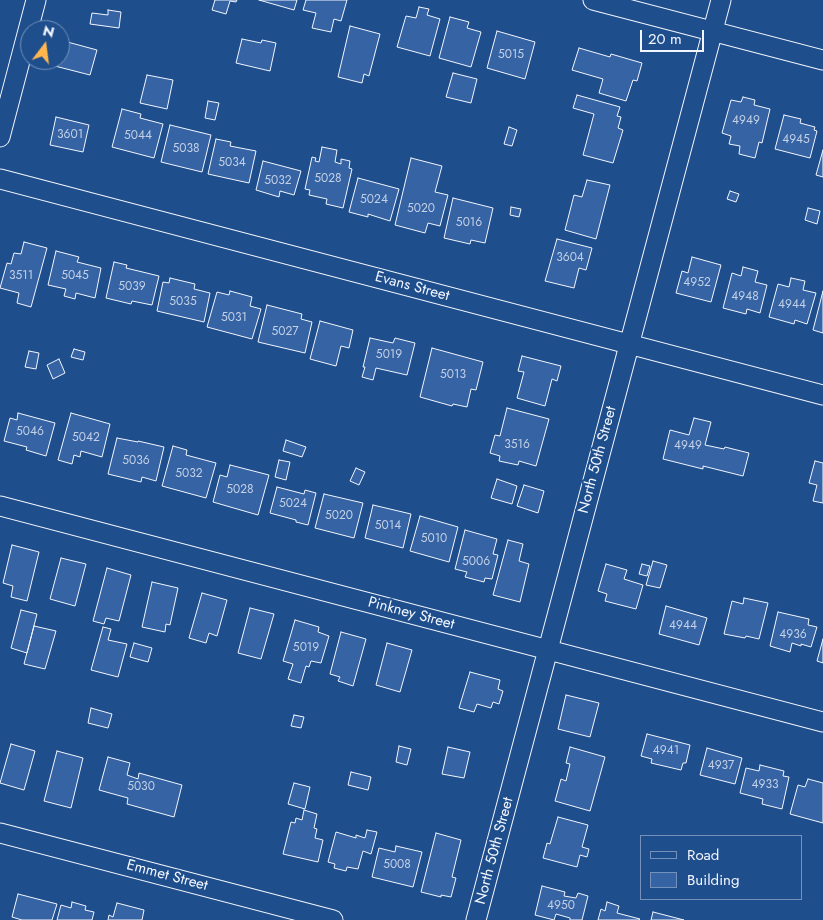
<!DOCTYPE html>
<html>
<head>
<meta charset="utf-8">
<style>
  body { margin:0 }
  #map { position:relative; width:823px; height:920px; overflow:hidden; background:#1f4e8c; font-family:Jost,sans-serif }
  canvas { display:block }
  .legend { position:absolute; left:640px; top:835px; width:162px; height:65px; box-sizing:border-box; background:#1f4e8c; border:1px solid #7391ba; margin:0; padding:6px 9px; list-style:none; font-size:15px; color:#f2f6ff }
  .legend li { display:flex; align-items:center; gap:10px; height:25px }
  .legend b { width:25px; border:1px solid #7391ba }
  .north { position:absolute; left:20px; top:20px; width:50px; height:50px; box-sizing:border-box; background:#1f4e8c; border:1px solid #7391ba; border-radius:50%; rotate:15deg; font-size:14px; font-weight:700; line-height:20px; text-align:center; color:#f2f6ff }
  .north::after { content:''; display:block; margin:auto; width:18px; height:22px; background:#ffb74d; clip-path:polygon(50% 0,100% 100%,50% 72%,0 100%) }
  .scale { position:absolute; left:640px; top:30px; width:64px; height:22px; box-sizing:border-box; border:2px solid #f2f6ff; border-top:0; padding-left:6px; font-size:15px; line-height:18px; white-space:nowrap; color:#f2f6ff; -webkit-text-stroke:4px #1f4e8c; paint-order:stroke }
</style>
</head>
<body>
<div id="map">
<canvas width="823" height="920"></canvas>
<ul class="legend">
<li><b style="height:6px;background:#1f4e8c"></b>Road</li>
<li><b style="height:14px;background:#3563a3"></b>Building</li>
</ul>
<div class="north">N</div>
<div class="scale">20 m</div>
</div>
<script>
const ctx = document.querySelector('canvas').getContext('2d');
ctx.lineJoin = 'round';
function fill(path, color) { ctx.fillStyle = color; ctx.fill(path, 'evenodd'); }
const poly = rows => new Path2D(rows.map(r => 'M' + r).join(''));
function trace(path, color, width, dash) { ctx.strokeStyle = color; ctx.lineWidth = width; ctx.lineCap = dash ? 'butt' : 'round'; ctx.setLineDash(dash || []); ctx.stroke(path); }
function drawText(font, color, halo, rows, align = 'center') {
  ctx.font = font + ' Jost,sans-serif'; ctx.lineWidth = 4; ctx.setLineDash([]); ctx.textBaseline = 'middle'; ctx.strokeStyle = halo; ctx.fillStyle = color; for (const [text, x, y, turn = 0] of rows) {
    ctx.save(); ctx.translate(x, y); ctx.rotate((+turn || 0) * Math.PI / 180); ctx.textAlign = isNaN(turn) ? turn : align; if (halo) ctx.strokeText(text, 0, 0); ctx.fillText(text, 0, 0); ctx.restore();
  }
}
const building = poly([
  [215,0,237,0,236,2,230,1,226,14,212,10,215,0],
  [259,0,297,0,294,10,259,0],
  [306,0,347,0,341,21,334,19,331,32,312,28,316,13,303,10,306,0],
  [419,7,429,9,427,15,440,19,430,56,397,47,406,16,416,18,419,7],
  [108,10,121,12,119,28,90,24,92,13,108,15,108,10],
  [450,17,469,22,467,28,481,32,471,67,439,58,450,17],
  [350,26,380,34,369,76,364,74,362,83,338,77,350,26],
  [497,31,535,42,525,79,487,68,497,31],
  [242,39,261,43,262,40,276,43,270,71,236,63,242,39],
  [60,40,97,50,90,75,51,65,52,60,60,60,60,40],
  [579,48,610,57,611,54,642,63,637,81,633,80,626,101,599,93,603,79,572,70,579,48],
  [453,73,477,79,471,103,446,97,453,73],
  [147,75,173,80,167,109,140,103,147,75],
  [577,95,620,107,617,116,621,117,618,128,623,130,613,163,583,155,594,114,573,108,577,95],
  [743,97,755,100,754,105,770,109,762,143,759,142,755,158,739,154,740,146,729,144,731,136,722,133,731,100,741,102,743,97],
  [208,101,219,103,215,120,205,118,208,101],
  [122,109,141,114,140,118,163,124,154,158,112,147,122,109],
  [784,115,801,119,800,123,815,127,814,130,817,131,810,158,775,149,784,115],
  [56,117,89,125,83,152,50,145,56,117],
  [170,125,211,135,202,172,161,162,170,125],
  [509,127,517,130,512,146,504,144,509,127],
  [216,139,231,142,230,146,256,151,249,183,208,174,216,139],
  [322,147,337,150,335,162,341,164,341,159,350,161,349,168,352,169,343,208,326,204,327,199,309,195,310,190,305,189,312,157,316,158,315,161,319,162,322,147],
  [823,150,823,177,816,175,823,150],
  [411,158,442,166,435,192,448,195,440,226,428,223,425,233,395,225,411,158],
  [263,161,301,171,294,195,280,191,279,197,256,190,263,161],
  [358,178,399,189,390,221,368,214,368,217,349,212,358,178],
  [587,180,610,185,596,239,565,230,574,195,582,197,587,180],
  [730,191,739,194,736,202,727,199,730,191],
  [453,198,493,208,485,243,471,240,470,244,444,238,453,198],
  [511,207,521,209,519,217,510,215,511,207],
  [808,208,820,211,817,224,805,220,808,208],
  [557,239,592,248,586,270,579,268,574,288,545,281,557,239],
  [24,242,47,248,31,307,17,303,19,293,0,288,7,263,11,264,14,253,21,254,24,242],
  [56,251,79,257,77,262,101,268,95,298,76,293,75,299,64,296,66,289,48,285,56,251],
  [692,257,721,265,711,302,676,293,682,271,688,273,692,257],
  [114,262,127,265,126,268,159,276,152,305,132,301,131,304,106,298,114,262],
  [743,267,758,271,755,282,767,285,760,313,747,309,746,314,723,308,732,273,741,276,743,267],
  [170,278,195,284,194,289,210,293,204,322,157,311,163,282,169,283,170,278],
  [791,278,805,281,803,290,816,293,807,324,795,320,794,324,769,317,778,284,789,287,791,278],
  [230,291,252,297,250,306,261,309,252,339,207,327,217,292,229,295,230,291],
  [823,291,823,333,813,330,823,291],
  [267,305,302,314,301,319,312,322,305,353,258,342,267,305],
  [320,321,353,330,349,348,341,346,336,366,310,359,320,321],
  [370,338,393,343,395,338,415,343,407,375,376,368,373,380,362,377,365,367,363,367,370,338],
  [432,348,483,362,476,390,471,389,467,407,453,404,452,406,420,397,432,348],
  [74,349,85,352,83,360,71,357,74,349],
  [29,351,39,353,36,369,25,367,29,351],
  [522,356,561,366,557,381,552,379,545,406,517,398,524,372,518,371,522,356],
  [59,359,65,373,53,379,47,365,59,359],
  [507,408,549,419,536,466,519,461,518,465,499,461,500,456,490,453,495,435,500,436,507,408],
  [18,413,55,423,46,456,26,450,27,447,4,441,10,418,17,420,18,413],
  [71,413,110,424,102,457,81,451,80,457,74,455,72,464,58,460,71,413],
  [694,418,711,422,705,445,724,449,725,447,749,453,743,476,703,466,703,469,663,459,670,430,689,435,694,418],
  [117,438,138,442,138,441,164,447,156,481,142,477,141,482,108,474,117,438],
  [286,440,306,447,302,457,283,451,286,440],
  [173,446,187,450,186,455,216,463,206,498,162,486,173,446],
  [279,460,290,462,286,480,275,477,279,460],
  [815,461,823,463,823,503,813,501,817,485,809,483,815,461],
  [230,465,269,475,258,515,213,502,220,475,227,477,230,465],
  [356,468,365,472,359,485,350,481,356,468],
  [497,479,517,486,512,504,491,498,497,479],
  [524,485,544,491,538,513,517,506,524,485],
  [277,487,304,494,305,490,316,493,308,525,296,522,296,520,270,513,277,487],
  [324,494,363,503,354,538,315,528,324,494],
  [373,505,411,514,403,548,365,538,373,505],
  [420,516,458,527,449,562,410,551,420,516],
  [465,530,497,539,493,554,498,555,492,579,485,578,484,582,465,577,467,572,455,569,465,530],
  [508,540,523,544,519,561,529,564,520,602,493,595,508,540],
  [12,545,39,552,27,601,11,597,13,586,3,583,12,545],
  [61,558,86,564,75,606,50,599,61,558],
  [653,561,667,565,660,588,646,585,653,561],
  [606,564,627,570,624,579,643,585,636,609,605,601,607,594,598,591,606,564],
  [642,564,650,566,647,576,639,574,642,564],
  [107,568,131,575,119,621,106,618,104,624,93,621,107,568],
  [152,582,178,588,170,625,166,624,165,632,142,627,152,582],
  [202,593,227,600,217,636,209,633,206,643,189,638,202,593],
  [744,598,768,603,759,639,746,636,745,638,724,634,732,601,743,604,744,598],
  [666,606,707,618,699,645,659,634,666,606],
  [250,608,274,614,261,659,238,653,250,608],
  [21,610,37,614,27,653,11,648,21,610],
  [778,612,809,619,808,625,817,627,811,647,801,644,801,646,792,643,790,652,770,646,778,612],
  [295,620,319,627,318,632,329,636,321,663,311,661,309,667,306,666,301,683,288,679,293,664,283,661,295,620],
  [34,626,56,631,45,669,24,664,34,626],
  [103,627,111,629,108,640,127,644,118,677,91,670,103,627],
  [341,632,366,639,353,686,338,681,340,677,330,674,341,632],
  [823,639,823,663,817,661,823,639],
  [134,643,152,648,148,662,130,657,134,643],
  [387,643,412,650,400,692,376,685,387,643],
  [470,672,500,680,498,689,503,691,499,704,493,702,491,708,477,704,474,712,459,708,470,672],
  [566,695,599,703,590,737,558,729,566,695],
  [91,708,112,714,108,728,88,723,91,708],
  [294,715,304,717,301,728,291,726,294,715],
  [647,734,690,745,686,763,683,763,681,770,651,763,652,759,641,756,647,734],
  [11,744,35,751,24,790,0,783,11,744],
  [399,746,411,749,407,765,396,762,399,746],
  [448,747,470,752,464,778,442,774,448,747],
  [570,747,605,757,590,811,555,801,561,779,566,781,570,764,566,763,570,747],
  [707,748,742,758,735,784,700,775,707,748],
  [57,751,83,758,71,808,44,801,57,751],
  [108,757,130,763,127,775,138,779,139,773,182,785,174,817,127,804,128,798,99,790,108,757],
  [760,765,784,771,783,776,789,777,782,809,762,804,763,799,740,793,746,768,759,771,760,765],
  [351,772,371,777,368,790,348,785,351,772],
  [808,779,823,783,823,823,790,814,798,785,805,787,808,779],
  [294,783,310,787,305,809,288,804,294,783],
  [304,810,317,814,314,828,317,829,315,838,323,840,318,862,283,854,291,822,295,823,296,818,302,820,304,810],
  [558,817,588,825,582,847,589,849,587,857,580,855,577,867,543,858,547,843,550,844,558,817],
  [367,830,377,832,371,854,363,851,358,869,347,867,346,871,334,868,335,864,328,862,336,832,356,838,356,835,365,838,367,830],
  [436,833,461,840,452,877,456,878,451,897,441,895,441,897,421,892,436,833],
  [396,846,422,852,413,887,372,877,379,848,395,852,396,846],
  [542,886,565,892,564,896,576,898,578,893,588,896,582,920,570,920,570,918,556,914,554,920,535,915,542,886],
  [18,894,57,904,52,920,22,920,12,917,18,894],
  [72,902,86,906,85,910,94,912,92,920,57,920,61,905,71,908,72,902],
  [607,902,619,906,617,913,640,919,639,920,598,920,601,909,605,911,607,902],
  [117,903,144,910,142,920,108,920,109,915,113,917,117,903],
  [653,912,684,920,651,920,653,912]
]);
const street = poly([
  [593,0,823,60],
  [0,137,36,0],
  [0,179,823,395],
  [0,506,823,722],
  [0,833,333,920],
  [476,920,721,0]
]);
const numberNames = [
  ["5015",511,55],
  ["4949",746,121],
  ["3601",70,135],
  ["5044",138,136],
  ["4945",796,140],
  ["5038",186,149],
  ["5034",232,163],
  ["5028",328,179],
  ["5032",278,181],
  ["5024",374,200],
  ["5020",421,209],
  ["5016",469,223],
  ["3604",570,258],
  ["3511",21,276],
  ["5045",75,276],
  ["4952",697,283],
  ["5039",132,287],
  ["4948",745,297],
  ["5035",183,302],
  ["4944",792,305],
  ["5031",234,318],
  ["5027",285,332],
  ["5019",389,355],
  ["5013",453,375],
  ["5046",30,432],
  ["5042",86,438],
  ["3516",517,445],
  ["4949",688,446],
  ["5036",136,461],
  ["5032",189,474],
  ["5028",240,490],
  ["5024",293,504],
  ["5020",339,516],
  ["5014",388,526],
  ["5010",434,539],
  ["5006",476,562],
  ["4944",683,626],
  ["4936",793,635],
  ["5019",306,648],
  ["4941",666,751],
  ["4937",721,766],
  ["4933",765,785],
  ["5030",141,787],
  ["5008",397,865],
  ["4950",561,906]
];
const streetNames = [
  ["Evans Street",412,287,15],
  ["North 50th Street",598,460,-75],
  ["Pinkney Street",411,614,15],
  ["North 50th Street",495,851,-75],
  ["Emmet Street",167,876,15]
];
fill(building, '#3563a3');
trace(building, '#f2f6ff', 1);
trace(street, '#f2f6ff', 21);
trace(street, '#1f4e8c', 19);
drawText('12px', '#c3d1e8', null, numberNames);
drawText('15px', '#f2f6ff', '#1f4e8c', streetNames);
</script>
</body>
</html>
